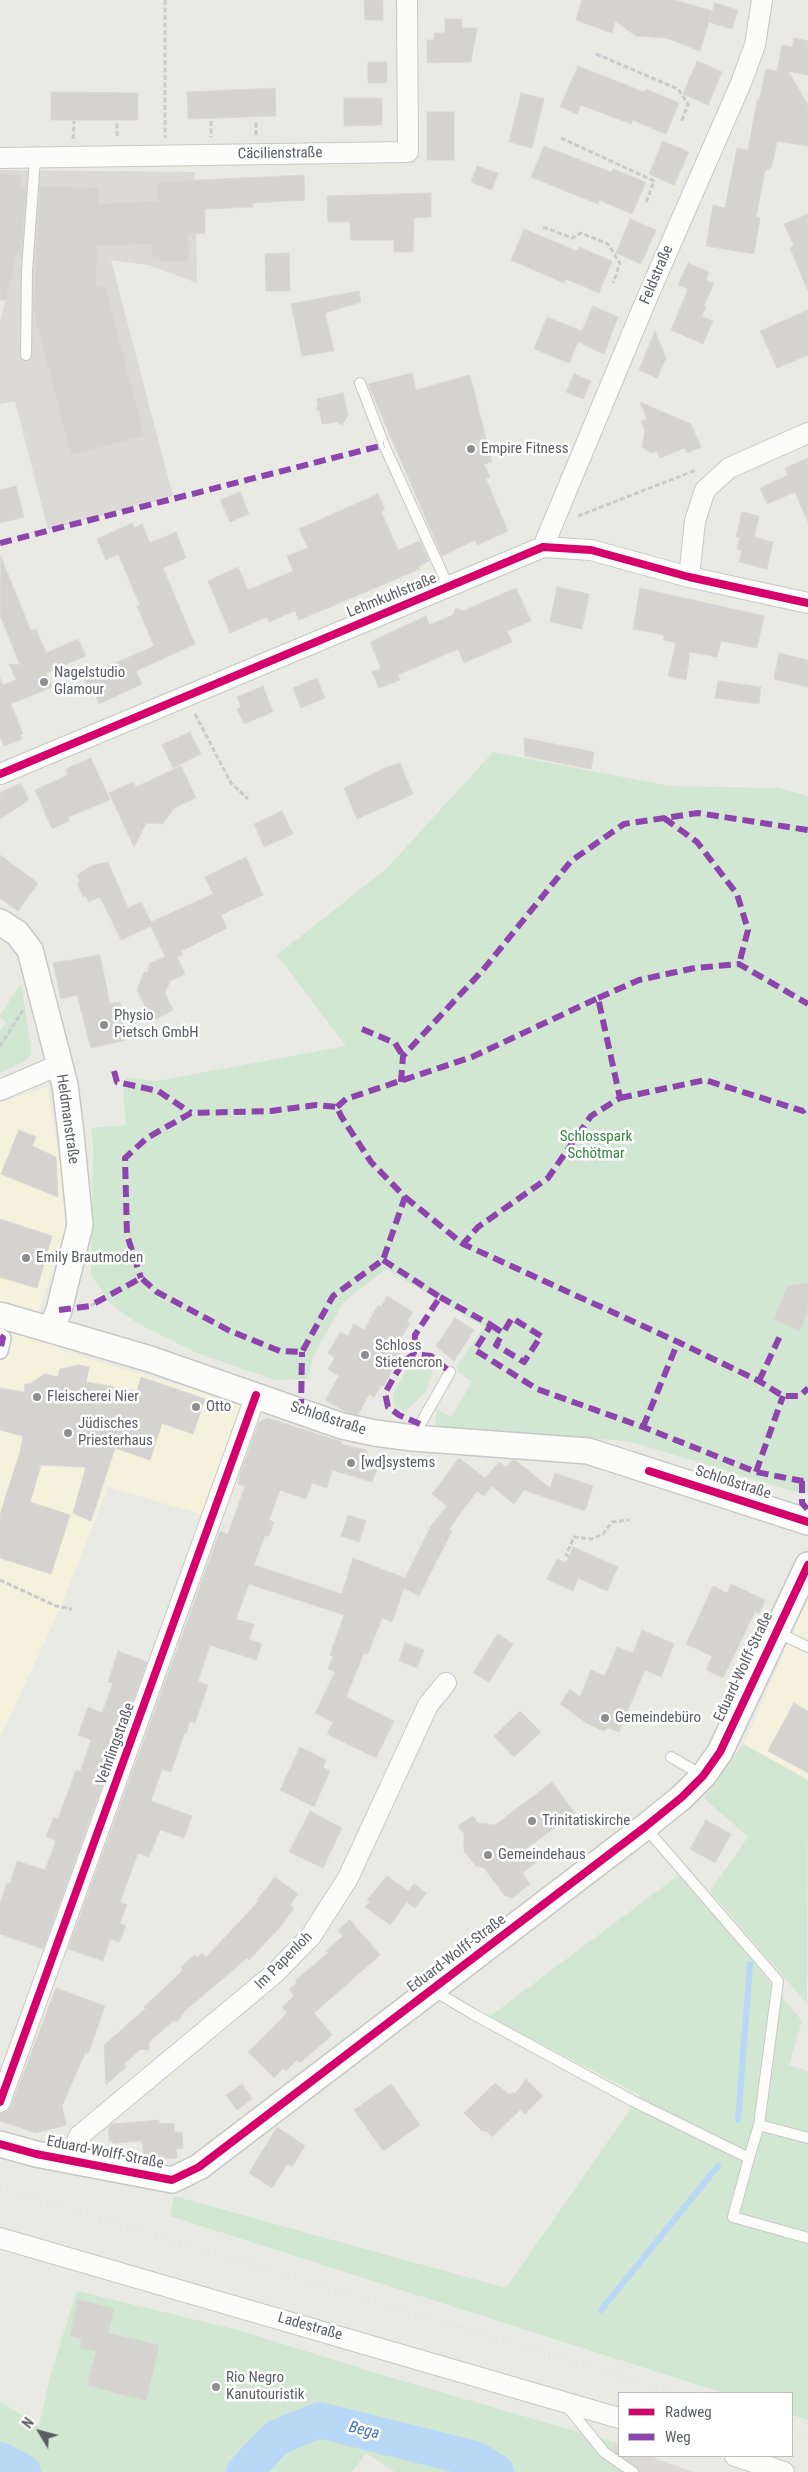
<!DOCTYPE html>
<html>
<head>
<meta charset="utf-8">
<style>
  body { margin:0 }
  #map { position:relative; width:808px; height:2472px; overflow:hidden; background:#eaeae5; font-family:"Roboto Condensed",sans-serif }
  canvas { display:block }
  .legend { position:absolute; left:618px; top:2392px; width:175px; height:65px; box-sizing:border-box; background:#fff; border:1px solid #bdbec0; margin:0; padding:6px 9px; list-style:none; font-size:15px; color:#5a5d62 }
  .legend li { display:flex; align-items:center; gap:10px; height:25px }
  .legend b { width:25px; border:1px solid #bdbec0 }
  .north { position:absolute; left:15px; top:2407px; width:50px; height:50px; -webkit-text-stroke:4px #fff; paint-order:stroke; rotate:307deg; font-size:14px; font-weight:700; line-height:20px; text-align:center; color:#5a5d62 }
  .north::after { content:''; display:block; margin:auto; width:18px; height:22px; background:#5a5d62; clip-path:polygon(50% 0,100% 100%,50% 72%,0 100%) }
</style>
</head>
<body>
<div id="map">
<canvas width="808" height="2472"></canvas>
<ul class="legend">
<li><b style="height:6px;background:#d6006c"></b>Radweg</li>
<li><b style="height:6px;background:#8e44ad"></b>Weg</li>
</ul>
<div class="north">N</div>
</div>
<script>
const ctx = document.querySelector('canvas').getContext('2d');
ctx.lineJoin = 'round';
function fill(path, color) { ctx.fillStyle = color; ctx.fill(path, 'evenodd'); }
const poly = rows => new Path2D(rows.map(r => 'M' + r).join(''));
function trace(path, color, width, dash) { ctx.strokeStyle = color; ctx.lineWidth = width; ctx.lineCap = dash ? 'butt' : 'round'; ctx.setLineDash(dash || []); ctx.stroke(path); }
function drawText(font, color, halo, rows, align = 'center') {
  ctx.font = font + ' "Roboto Condensed",sans-serif'; ctx.lineWidth = 5; ctx.setLineDash([]); ctx.textBaseline = 'middle'; ctx.strokeStyle = halo; ctx.fillStyle = color; for (const [text, x, y, turn = 0] of rows) {
    ctx.save(); ctx.translate(x, y); ctx.rotate((+turn || 0) * Math.PI / 180); ctx.textAlign = isNaN(turn) ? turn : align; if (halo) ctx.strokeText(text, 0, 0); ctx.fillText(text, 0, 0); ctx.restore();
  }
}
const commercial = poly([
  [48,1087,69,1220,37,1317,60,1350,244,1404,204,1515,108,1487,60,1609,0,1737,0,1103],
  [808,1596,808,1780,744,1744]
]);
const industrial = poly([
  [0,170,195,172,197,283,148,265,111,260,173,496,48,530,15,401,0,404,0,322,5,301,0,301],
  [613,2442,619,2444,619,2456,650,2456,693,2472,617,2472]
]);
const green = poly([
  [493,752,670,786,779,788,808,796,808,1493,802,1494,628,1441,434,1428,437,1409,451,1417,472,1382,459,1373,457,1365,484,1327,386,1269,344,1302,313,1356,308,1379,275,1380,197,1353,137,1323,110,1303,91,1275,93,1146,91,1128,126,1125,123,1094,126,1078,157,1081,346,1046,277,955,387,868],
  [20,985,22,986,31,1049,30,1056,22,1063,0,1073,0,1031,6,1022,0,1018,0,1015],
  [421,1361,434,1366,426,1391,406,1412,395,1407,393,1398,395,1390,407,1369,414,1363],
  [743,1744,808,1780,807,2004,710,1891,748,1837,704,1798],
  [680,1874,802,2021,789,2065,808,2071,808,2420,792,2415,792,2393,723,2393,170,2216,174,2196,506,2288,640,2095,489,2017],
  [77,2291,238,2330,389,2377,613,2442,617,2472,395,2472,366,2453,352,2472,0,2472,0,2401,39,2426,50,2376]
]);
const stream = poly([
  [738,2120,750,1964],
  [601,2310,718,2166]
]);
const river = poly([
  [0,2460,23,2472],
  [244,2472,276,2438,319,2420,475,2459,496,2472]
]);
const building = poly([
  [364,0,383,0,383,20,365,20,364,0],
  [582,0,675,0,712,11,700,51,666,38,636,36,615,21,612,33,576,20,582,0],
  [715,3,738,10,732,29,709,22,715,3],
  [445,19,462,19,462,28,477,28,471,62,427,63,427,40,434,40,434,33,445,33,445,19],
  [794,38,808,41,808,75,788,71,808,105,808,146,777,141,772,167,765,171,756,217,760,218,754,254,706,246,713,205,725,208,737,148,748,150,757,100,759,100,766,69,777,71,782,45,792,47,794,38],
  [697,61,722,72,708,105,683,94,697,61],
  [368,62,387,62,387,83,368,83,368,62],
  [578,66,644,92,646,89,679,103,666,134,633,120,631,124,581,105,577,114,560,107,578,66],
  [275,88,276,116,188,119,187,92,275,88],
  [51,92,138,93,138,120,51,120,51,92],
  [521,93,544,99,532,148,509,142,521,93],
  [344,98,382,98,382,125,344,126,344,98],
  [427,112,454,112,454,160,427,160,427,112],
  [663,141,689,152,674,185,649,174,663,141],
  [544,146,611,172,613,169,646,182,632,214,599,200,598,204,531,177,544,146],
  [477,166,498,173,492,190,471,182,477,166],
  [0,174,21,175,21,186,26,186,21,259,18,249,6,300,0,299,0,174],
  [304,175,305,200,253,203,253,207,205,209,205,233,188,234,189,261,160,262,160,257,152,257,152,244,97,246,96,287,106,287,144,436,71,455,33,308,40,186,99,188,99,204,158,201,158,182,304,175],
  [431,193,431,217,414,218,413,252,394,252,394,240,351,240,350,222,328,222,327,196,431,193],
  [808,214,808,291,790,248,794,246,784,224,808,214],
  [630,219,656,230,641,264,616,253,630,219],
  [524,229,577,251,579,247,612,261,599,293,566,279,564,283,511,260,524,229],
  [289,253,290,291,266,291,265,254,289,253],
  [688,263,709,272,706,280,714,283,704,306,706,307,702,316,713,321,703,344,671,330,688,289,678,285,688,263],
  [359,291,361,302,325,313,334,351,302,356,291,304,359,291],
  [593,306,618,317,604,354,578,342,569,363,534,349,547,317,582,331,593,306],
  [808,310,808,355,777,368,760,331,808,310],
  [655,331,666,358,657,378,639,370,655,331],
  [412,373,416,390,470,375,492,462,484,464,490,477,486,479,508,531,477,545,475,540,442,556,368,384,412,373],
  [574,374,591,381,583,399,566,392,574,374],
  [343,393,348,415,342,425,337,422,322,424,320,412,316,409,318,405,317,399,343,393],
  [640,402,691,424,701,447,687,453,684,448,660,458,657,451,652,453,646,450,642,447,645,431,641,421,647,419,640,402],
  [808,458,808,522,795,492,767,504,760,488,788,475,785,468,808,458],
  [16,486,24,517,0,523,0,490,16,486],
  [240,492,249,514,230,522,220,500,240,492],
  [378,494,385,510,381,511,398,550,420,541,429,561,419,566,420,569,299,620,295,611,269,622,267,617,230,633,208,581,238,567,248,590,293,571,287,556,308,548,299,529,378,494],
  [742,512,759,516,754,537,773,542,767,569,739,562,742,551,737,549,740,537,736,537,742,512],
  [132,523,134,528,142,524,150,543,176,532,186,558,163,568,195,644,136,671,142,684,99,704,95,693,91,695,83,677,154,646,137,606,140,605,118,554,106,560,97,539,132,523],
  [1,557,31,631,36,629,46,653,78,639,86,656,46,673,52,687,11,704,23,734,20,735,22,739,4,746,0,737,0,678,3,685,16,680,9,664,20,665,0,615,1,557],
  [557,587,589,594,582,629,550,622,557,587],
  [516,588,531,621,507,631,512,642,464,663,458,649,398,675,400,680,379,688,372,672,381,669,370,642,426,616,429,625,453,615,456,608,463,611,516,588],
  [640,588,764,616,757,648,721,641,717,657,690,652,686,680,668,676,676,643,663,640,664,635,633,629,640,588],
  [779,653,808,660,808,687,774,679,779,653],
  [317,678,325,698,301,708,293,688,317,678],
  [718,681,761,687,759,704,715,698,718,681],
  [263,686,273,712,244,724,237,709,241,707,237,697,263,686],
  [190,732,201,754,173,768,162,745,190,732],
  [524,738,594,752,591,769,525,756,524,738],
  [91,758,110,800,68,817,69,821,52,829,35,790,68,775,66,769,91,758],
  [400,763,413,794,357,819,344,788,389,766,400,763],
  [181,766,196,798,174,808,163,824,146,823,134,847,109,793,133,782,136,787,181,766],
  [21,783,29,800,0,819,0,793,21,783],
  [282,811,293,834,264,847,254,824,282,811],
  [0,855,38,883,18,911,0,898,0,855],
  [246,857,263,895,221,915,227,928,181,951,183,955,177,957,185,974,170,981,165,993,173,1010,152,1021,137,990,144,972,147,973,150,963,165,957,151,926,121,940,100,897,89,902,86,896,83,897,77,883,80,882,77,875,91,866,108,862,128,908,141,902,151,922,213,894,205,877,246,857],
  [100,955,110,1004,120,1002,126,1040,91,1048,77,995,61,999,53,963,100,955],
  [19,1130,36,1137,32,1146,56,1157,58,1197,1,1174,19,1130],
  [0,1219,52,1236,37,1288,0,1277,0,1219],
  [808,1283,808,1310,800,1331,773,1319,788,1286,808,1283],
  [387,1296,413,1312,407,1322,410,1323,395,1348,401,1351,384,1386,382,1385,374,1397,369,1394,358,1415,346,1412,325,1400,339,1376,328,1369,335,1358,328,1353,340,1332,348,1336,354,1324,364,1330,378,1305,381,1307,387,1296],
  [455,1318,474,1330,454,1361,436,1346,455,1318],
  [79,1365,89,1367,86,1382,137,1391,141,1377,205,1399,193,1434,162,1423,150,1460,115,1448,91,1521,73,1513,86,1467,41,1465,30,1502,70,1515,51,1574,0,1558,0,1515,20,1452,23,1436,0,1430,0,1388,24,1392,25,1384,30,1384,45,1374,58,1377,60,1369,79,1365],
  [268,1418,342,1442,341,1444,366,1450,371,1466,377,1468,372,1482,332,1470,327,1488,312,1483,306,1499,280,1490,269,1520,274,1522,269,1536,265,1535,254,1565,342,1594,353,1558,405,1578,431,1526,447,1506,432,1494,459,1458,485,1478,499,1462,506,1467,512,1460,515,1460,550,1488,555,1473,593,1486,585,1511,524,1490,514,1504,492,1486,484,1496,477,1491,449,1529,452,1531,419,1596,404,1588,392,1622,382,1618,368,1654,364,1653,346,1697,394,1721,376,1758,327,1734,333,1722,315,1713,335,1672,328,1669,333,1656,330,1655,344,1615,249,1584,236,1619,254,1624,249,1639,262,1644,256,1660,210,1645,198,1681,208,1685,195,1723,190,1721,186,1734,184,1734,171,1772,162,1769,151,1801,192,1816,184,1838,160,1830,149,1857,138,1853,120,1902,127,1905,120,1923,126,1926,119,1942,110,1939,103,1961,68,1949,220,1531,228,1534,245,1486,238,1484,240,1474,259,1422,268,1418],
  [348,1515,366,1521,359,1542,341,1536,348,1515],
  [573,1547,618,1567,607,1591,578,1578,573,1591,547,1579,557,1559,566,1563,573,1547],
  [731,1584,765,1600,759,1614,755,1612,723,1678,706,1670,712,1656,686,1644,713,1586,727,1593,731,1584],
  [642,1630,674,1644,661,1677,645,1670,619,1732,609,1728,603,1731,585,1722,560,1704,570,1689,580,1697,591,1670,605,1676,617,1647,633,1653,642,1630],
  [498,1634,513,1644,489,1682,473,1673,498,1634],
  [405,1643,424,1650,417,1668,399,1661,405,1643],
  [118,1651,147,1662,43,1949,0,1934,0,1904,7,1883,10,1884,17,1861,45,1870,56,1841,46,1836,54,1817,58,1819,76,1770,80,1772,91,1740,78,1735,88,1707,102,1713,113,1683,108,1682,118,1651],
  [794,1703,808,1711,808,1773,768,1751,794,1703],
  [520,1711,541,1732,514,1757,494,1736,520,1711],
  [300,1747,326,1760,323,1767,330,1771,314,1807,280,1790,300,1747],
  [552,1782,575,1813,527,1848,538,1861,522,1873,530,1884,512,1898,505,1896,484,1868,476,1866,464,1851,464,1834,458,1826,473,1816,478,1823,495,1825,552,1782],
  [310,1811,342,1828,323,1868,289,1852,310,1811],
  [706,1820,731,1834,715,1863,690,1849,706,1820],
  [387,1876,408,1891,414,1884,426,1893,415,1908,407,1902,390,1925,365,1907,370,1902,367,1900,387,1876],
  [275,1877,298,1894,290,1905,294,1908,282,1925,249,1960,247,1958,185,2011,178,2021,173,2021,149,2042,149,2050,141,2049,124,2064,126,2067,106,2085,104,2045,146,2008,144,2007,177,1976,183,1970,181,1967,195,1955,197,1958,202,1953,206,1957,259,1901,257,1900,275,1877],
  [350,1920,380,1955,314,2013,332,2035,300,2063,297,2060,286,2071,283,2068,274,2078,248,2052,287,2013,282,2007,294,1996,289,1989,297,1983,295,1981,328,1953,326,1951,343,1936,338,1930,350,1920],
  [56,1988,105,2006,88,2054,86,2051,62,2106,66,2125,36,2133,0,2121,0,2114,7,2111,11,2106,56,1988],
  [526,2079,543,2096,525,2114,520,2110,492,2137,487,2131,482,2131,464,2113,495,2083,510,2095,513,2092,515,2094,526,2079],
  [242,2084,252,2099,237,2110,226,2095,242,2084],
  [391,2084,420,2125,383,2151,354,2110,391,2084],
  [159,2120,159,2124,174,2123,175,2133,182,2132,183,2149,176,2149,177,2158,144,2160,142,2141,113,2143,113,2141,109,2141,109,2127,112,2124,159,2120],
  [277,2127,305,2146,292,2167,288,2164,272,2188,249,2173,277,2127],
  [78,2300,114,2308,108,2333,159,2345,146,2401,87,2385,96,2351,80,2348,82,2339,70,2336,78,2300]
]);
const path = poly([
  [165,0,165,138],
  [596,54,678,89,688,104,681,123],
  [211,121,211,137],
  [256,135,256,120],
  [117,136,117,122],
  [561,138,654,181,646,203],
  [73,139,74,121],
  [543,227,572,238,581,233,608,244,620,263,613,283],
  [578,516,696,470],
  [195,714,231,783,248,799],
  [0,1046,23,1010],
  [91,1306,95,1303],
  [569,1556,566,1555,574,1537,591,1539,603,1534,612,1522,629,1520],
  [0,1580,56,1606,72,1609]
]);
const service = poly([
  [26,355,27,271,35,158],
  [360,383,384,445,449,588],
  [413,1437,450,1372],
  [777,1632,808,1647],
  [671,1757,702,1775],
  [645,1827,778,1981,759,2125,808,2138],
  [433,1990,473,2014,633,2101,749,2158,733,2217,808,2238],
  [749,2158,759,2125],
  [566,2405,604,2452,633,2472]
]);
const pedestrian = poly([
  [0,1336,3,1338,0,1351]
]);
const minor = poly([
  [0,158,408,152,407,0],
  [543,547,647,298,741,83,755,45,762,0],
  [689,577,695,521,705,490,729,468,808,433],
  [0,774,543,547,591,550,689,577,808,603],
  [0,1090,59,1065],
  [0,2102,256,1395],
  [70,2159,79,2136,275,1973,311,1936,348,1878,428,1705,446,1683],
  [0,2238,619,2418],
  [735,2456,784,2472]
]);
const tertiary = poly([
  [0,922,17,933,30,950,65,1085,71,1134,80,1225,59,1310,51,1330],
  [0,1315,150,1359,342,1426,375,1433,413,1438,588,1451,808,1522],
  [0,2144,36,2154,172,2180,199,2167,645,1827,682,1797,703,1776,720,1752,808,1565]
]);
const rail = poly([
  [0,2188,676,2393],
  [792,2431,808,2436]
]);
const quiet = poly([
  [0,543,384,445],
  [664,818,697,842,737,894,748,930,739,964],
  [598,998,639,980,695,968,739,964,808,1004],
  [362,1029,395,1043,403,1056],
  [114,1071,117,1082,158,1091,191,1113],
  [401,1082,403,1056,483,970,571,861,624,824,698,813,808,830],
  [620,1098,705,1080,803,1111,808,1107],
  [337,1107,346,1099,472,1057,598,998,620,1098,591,1116,548,1178,478,1227,463,1244],
  [405,1197,463,1244,678,1342,759,1381,783,1396,800,1396,808,1388],
  [383,1260,440,1297,415,1335,414,1354],
  [440,1297,491,1325,475,1350,537,1389,643,1427,756,1472,802,1481,808,1480],
  [95,1303,141,1278,157,1292,230,1331,280,1351,302,1352,333,1296,383,1260,405,1197,371,1162,341,1116,337,1107,316,1105,271,1111,191,1113,147,1138,125,1158,127,1235,141,1278],
  [59,1310,91,1306],
  [491,1325,503,1333,512,1318,541,1336,524,1362,496,1345,503,1333],
  [0,1336,3,1338,0,1351],
  [759,1381,780,1336],
  [301,1411,302,1352],
  [420,1424,399,1415,388,1407,385,1393,394,1377,404,1361,414,1354,431,1356,450,1372],
  [643,1427,678,1342],
  [756,1472,783,1396],
  [802,1481,802,1503,808,1510]
]);
const cycleway = poly([
  [0,774,543,547,591,550,689,577,808,603],
  [649,1471,808,1522],
  [0,2102,256,1395],
  [0,2144,36,2154,172,2180,199,2167,645,1827,682,1797,703,1776,720,1752,808,1565]
]);
const markers = [
  [471,449,5,"#8c8e90"],
  [44,682,5,"#8c8e90"],
  [104,1025,5,"#8c8e90"],
  [26,1258,5,"#8c8e90"],
  [365,1355,5,"#8c8e90"],
  [37,1397,5,"#8c8e90"],
  [196,1407,5,"#8c8e90"],
  [68,1433,5,"#8c8e90"],
  [351,1463,5,"#8c8e90"],
  [605,1718,5,"#8c8e90"],
  [532,1821,5,"#8c8e90"],
  [488,1855,5,"#8c8e90"],
  [216,2387,5,"#8c8e90"]
];
const streetNames = [
  ["Cäcilienstraße",280,154,-1],
  ["Feldstraße",657,275,-67],
  ["Lehmkuhlstraße",392,596,-22],
  ["Heldmanstraße",67,1119,82],
  ["Schloßstraße",328,1419,18],
  ["Schloßstraße",733,1483,18],
  ["Eduard-Wolff-Straße",744,1667,-65],
  ["Vehrlingstraße",116,1744,-70],
  ["Eduard-Wolff-Straße",457,1954,-37],
  ["Im Papenloh",284,1961,-45],
  ["Eduard-Wolff-Straße",105,2153,11],
  ["Ladestraße",310,2327,16]
];
const poiNames = [
  ["Empire Fitness",481,449],
  ["Nagelstudio",54,673],
  ["Glamour",54,690],
  ["Physio",114,1016],
  ["Pietsch GmbH",114,1033],
  ["Emily Brautmoden",36,1258],
  ["Schloss",375,1346],
  ["Stietencron",375,1363],
  ["Fleischerei Nier",47,1397],
  ["Otto",206,1407],
  ["Jüdisches",78,1424],
  ["Priesterhaus",78,1441],
  ["[wd]systems",361,1463],
  ["Gemeindebüro",615,1718],
  ["Trinitatiskirche",542,1821],
  ["Gemeindehaus",498,1855],
  ["Rio Negro",226,2378],
  ["Kanutouristik",226,2395]
];
const parkNames = [
  ["Schlosspark",596,1137],
  ["Schötmar",596,1154]
];
const waterNames = [
  ["Bega",364,2431,14]
];
fill(commercial, '#f4f1dd');
fill(industrial, '#dbdad6');
fill(green, '#d2e7d1');
trace(stream, '#b8d8f5', 6);
trace(river, '#b8d8f5', 36);
fill(building, '#d4d3d0');
trace(building, '#d9d8d4', 1);
trace(service, '#c7c7c7', 12);
trace(pedestrian, '#c7c7c7', 18);
trace(minor, '#c7c7c7', 22);
trace(tertiary, '#c7c7c7', 28);
trace(path, '#c7cbca', 3, [5, 2.5]);
trace(service, '#fcfcfb', 10);
trace(pedestrian, '#fcfcfb', 15);
trace(minor, '#fcfcfb', 20);
trace(tertiary, '#fcfcfb', 25);
trace(rail, '#e2e2e2', 4, [1, 6]);
trace(quiet, '#8e44ad', 6, [12, 6]);
trace(cycleway, '#d6006c', 8);
for (const [x, y, r, color] of markers) { const dot = new Path2D(); dot.arc(x, y, r, 0, 2 * Math.PI); ctx.fillStyle = color; ctx.fill(dot); trace(dot, '#fff', 2); }
drawText('15px', '#5a5d62', '#fff', streetNames);
drawText('15px', '#5a5d62', '#fff', poiNames, 'left');
drawText('15px', '#37843e', '#fff', parkNames);
drawText('italic 16px', '#4276b6', '#fff', waterNames);
</script>
</body>
</html>
